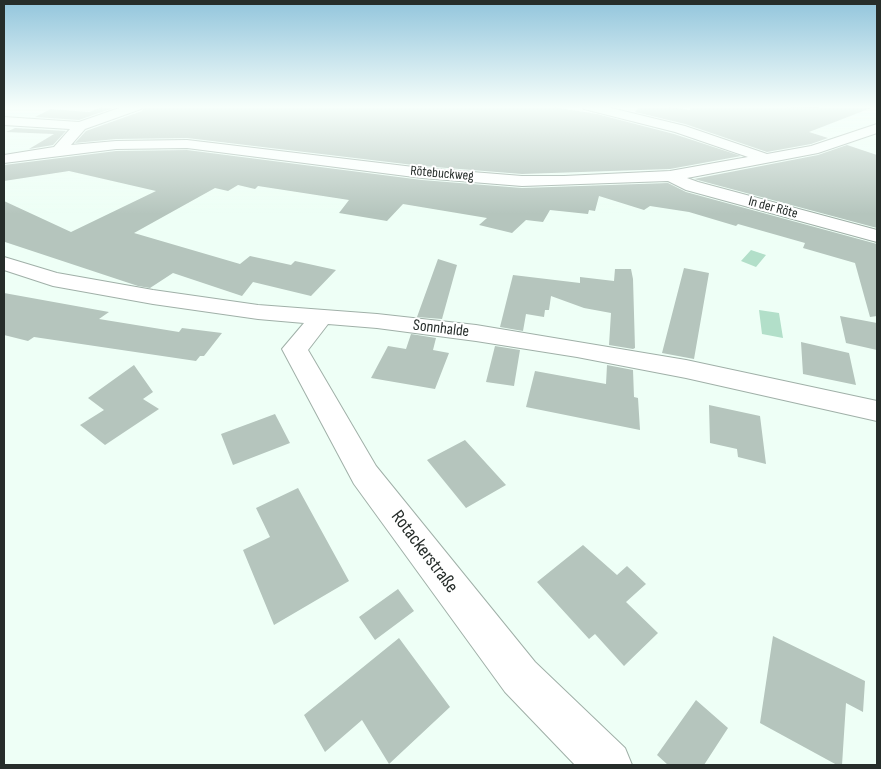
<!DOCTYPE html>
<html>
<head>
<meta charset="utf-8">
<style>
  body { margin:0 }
  #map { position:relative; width:881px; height:769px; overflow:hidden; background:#eefff6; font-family:"Sofia Sans Condensed",sans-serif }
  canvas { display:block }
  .frame { position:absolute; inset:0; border:5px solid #262d2a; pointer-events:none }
</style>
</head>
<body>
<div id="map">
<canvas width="881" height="769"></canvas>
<div class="frame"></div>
</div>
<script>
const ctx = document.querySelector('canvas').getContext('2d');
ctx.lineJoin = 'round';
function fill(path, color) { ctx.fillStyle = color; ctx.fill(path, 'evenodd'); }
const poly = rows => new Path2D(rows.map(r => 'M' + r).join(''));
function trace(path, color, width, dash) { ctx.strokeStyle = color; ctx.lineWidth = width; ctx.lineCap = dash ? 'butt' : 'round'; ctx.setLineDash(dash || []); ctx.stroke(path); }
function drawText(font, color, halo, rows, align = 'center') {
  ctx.font = font + ' "Sofia Sans Condensed",sans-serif'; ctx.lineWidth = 4; ctx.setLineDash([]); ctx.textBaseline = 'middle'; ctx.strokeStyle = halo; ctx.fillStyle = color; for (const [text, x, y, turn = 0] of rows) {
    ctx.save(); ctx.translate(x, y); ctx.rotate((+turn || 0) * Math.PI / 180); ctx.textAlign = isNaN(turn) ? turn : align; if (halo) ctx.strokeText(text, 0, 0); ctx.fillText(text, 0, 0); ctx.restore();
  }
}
const water = poly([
  [751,250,766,255,756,267,741,261],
  [759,310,779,313,783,338,762,334]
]);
const building = poly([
  [105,106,119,106,79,120,35,117,51,109,89,112],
  [145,106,547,106,597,114,674,134,741,156,670,169,522,174,422,166,187,138,116,139,75,143,86,131,142,111],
  [640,106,661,106,690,110,691,106,871,108,809,132,828,138,811,144,767,152,685,124,635,112],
  [15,128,66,131,53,145,29,149,54,134,6,132],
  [847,145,877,155,877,228,694,179,818,155],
  [187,150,422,180,522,188,668,183,686,192,877,244,877,316,870,317,855,263,803,248,805,243,738,224,736,226,689,212,650,206,644,210,599,196,595,211,589,210,588,214,550,210,543,222,526,220,512,233,479,225,487,218,403,204,387,221,339,213,349,200,258,186,255,189,238,185,228,191,215,188,134,233,240,264,250,256,291,265,295,261,336,270,311,296,253,282,242,296,173,273,150,288,138,286,5,242,4,201,71,232,156,191,69,171,4,181,4,165,116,151],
  [438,259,457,265,442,319,417,317],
  [684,268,709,273,694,359,662,353],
  [615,269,631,269,633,279,635,348,633,349,609,345,611,313,584,308,551,296,549,310,545,310,544,317,526,314,523,331,500,327,513,275,580,283,580,277,614,281],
  [4,293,109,312,99,319,179,332,182,328,222,333,204,356,200,356,196,361,34,337,28,341,4,335],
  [840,316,877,323,877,350,846,343],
  [411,334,436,338,433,350,449,353,435,389,371,378,388,346,406,349],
  [801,342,849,353,856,385,803,374],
  [495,346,520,350,514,386,486,382],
  [134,365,153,392,143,399,159,409,105,445,80,425,104,410,88,398],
  [607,365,633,370,634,397,638,398,640,430,526,407,535,371,606,384],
  [709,405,760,416,766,464,738,457,737,449,710,443],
  [275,414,290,443,233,465,221,434],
  [465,440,506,485,466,508,427,460],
  [298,488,349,581,274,625,243,550,270,537,256,508],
  [583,545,617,575,627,566,646,584,626,602,658,633,624,666,595,634,589,639,537,582],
  [398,589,414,611,375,640,359,617],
  [773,636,865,681,863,712,846,703,842,765,837,765,760,723],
  [399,638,450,707,389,764,362,720,325,752,304,715],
  [696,700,728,728,704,765,668,765,657,755]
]);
const minor = poly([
  [125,106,143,106,141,109,85,129,71,145,116,141,187,140,422,168,522,176,564,176,670,171,748,157,675,132,584,109,582,106,603,106,685,126,767,154,811,146,877,124,877,133,818,153,687,178,698,182,877,230,877,242,686,190,668,181,522,186,422,178,187,148,116,149,4,163,4,155,54,147,70,129,4,125,4,117,79,122,125,106],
  [4,257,57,273,153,290,258,305,377,314,476,325,686,360,877,401,877,421,686,378,577,357,476,341,377,328,328,324,308,350,376,466,535,662,625,748,632,765,575,765,505,692,354,484,282,349,304,323,258,319,153,304,53,286,4,270,4,257]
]);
const farStreetnames = [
  ["Rötebuckweg",442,174,5],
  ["In der Röte",773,208,15]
];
const streetNames = [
  ["Sonnhalde",441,329,7]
];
const nearStreetnames = [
  ["Rotackerstraße",424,552,53]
];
fill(water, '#b2dfc9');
fill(building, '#b5c5bd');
trace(minor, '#a0b0a8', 2);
fill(minor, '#fff');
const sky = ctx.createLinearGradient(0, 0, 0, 214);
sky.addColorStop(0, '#92c5dc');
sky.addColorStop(0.5, '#f7fffb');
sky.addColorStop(1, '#f7fffb00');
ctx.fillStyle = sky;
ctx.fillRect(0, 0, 881, 214);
drawText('14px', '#262d2a', '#fff', farStreetnames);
drawText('16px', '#262d2a', '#fff', streetNames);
drawText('19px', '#262d2a', '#fff', nearStreetnames);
</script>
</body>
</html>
